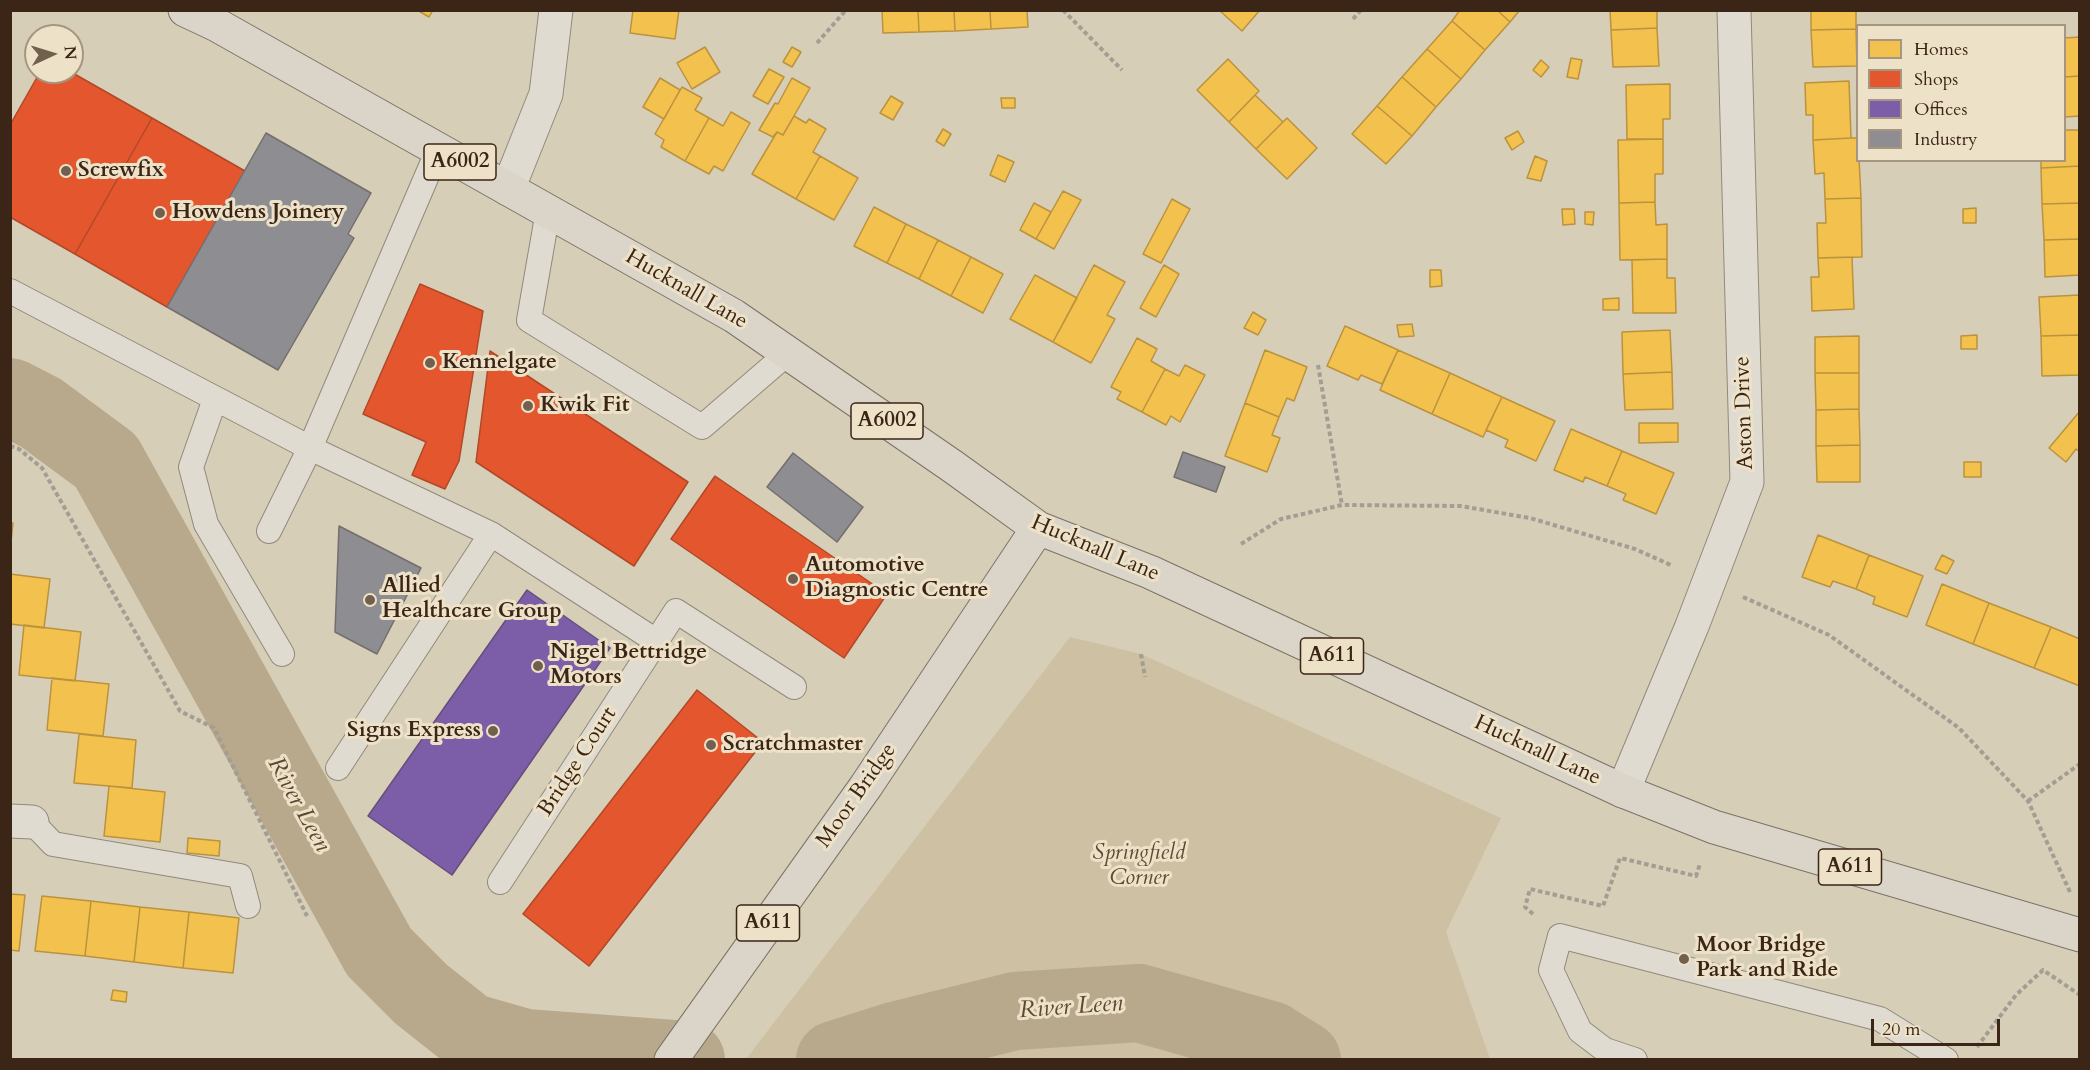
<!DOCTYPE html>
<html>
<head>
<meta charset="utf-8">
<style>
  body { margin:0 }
  #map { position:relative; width:2090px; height:1070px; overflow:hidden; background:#d7ceb8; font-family:Cardo,serif }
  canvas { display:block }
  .frame { position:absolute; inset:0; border:12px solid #3b2517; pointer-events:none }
  .legend { position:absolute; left:1856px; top:24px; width:210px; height:138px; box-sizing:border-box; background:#ede2c8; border:2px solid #a69681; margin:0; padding:8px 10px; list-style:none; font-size:18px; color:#3b2517 }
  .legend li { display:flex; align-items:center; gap:12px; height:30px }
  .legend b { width:30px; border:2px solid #a69681 }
  .north { position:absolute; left:24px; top:24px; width:60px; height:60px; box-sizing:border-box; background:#ede2c8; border:2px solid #a69681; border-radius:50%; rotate:86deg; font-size:16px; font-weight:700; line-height:24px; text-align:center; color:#3b2517 }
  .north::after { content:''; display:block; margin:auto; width:21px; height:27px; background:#72604f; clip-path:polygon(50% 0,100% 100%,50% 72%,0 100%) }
  .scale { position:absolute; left:1871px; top:1019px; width:129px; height:27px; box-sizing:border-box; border:3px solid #3b2517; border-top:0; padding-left:8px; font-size:18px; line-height:21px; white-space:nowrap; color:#3b2517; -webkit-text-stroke:4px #ede2c8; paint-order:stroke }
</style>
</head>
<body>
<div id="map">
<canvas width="2090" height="1070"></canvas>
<div class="frame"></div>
<ul class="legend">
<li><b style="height:16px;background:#f2c14e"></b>Homes</li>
<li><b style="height:16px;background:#e4572e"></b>Shops</li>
<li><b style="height:16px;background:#7b5ea7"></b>Offices</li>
<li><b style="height:16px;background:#8d8d92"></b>Industry</li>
</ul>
<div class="north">N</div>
<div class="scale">20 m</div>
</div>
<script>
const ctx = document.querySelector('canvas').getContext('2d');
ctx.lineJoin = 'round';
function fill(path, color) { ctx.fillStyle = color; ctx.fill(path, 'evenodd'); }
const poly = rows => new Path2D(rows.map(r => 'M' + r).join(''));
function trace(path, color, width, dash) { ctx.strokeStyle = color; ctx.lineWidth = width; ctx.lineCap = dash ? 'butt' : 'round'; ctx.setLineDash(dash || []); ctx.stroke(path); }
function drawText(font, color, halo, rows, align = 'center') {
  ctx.font = font + ' Cardo,serif'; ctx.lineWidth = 6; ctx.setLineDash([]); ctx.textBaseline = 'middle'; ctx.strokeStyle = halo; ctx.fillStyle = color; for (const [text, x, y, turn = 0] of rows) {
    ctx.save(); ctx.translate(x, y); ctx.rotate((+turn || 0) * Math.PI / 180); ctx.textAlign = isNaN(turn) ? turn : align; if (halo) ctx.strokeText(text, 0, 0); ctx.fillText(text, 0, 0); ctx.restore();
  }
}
const green = poly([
  [1070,637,1141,654,1501,818,1446,932,1490,1059,746,1059]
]);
const homes = poly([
  [417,10,433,10,429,17,417,10],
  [633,10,679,10,675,39,630,33,633,10],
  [882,10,918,10,919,32,883,33,882,10],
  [918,10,954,10,955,31,919,32,918,10],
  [954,10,990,10,991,29,955,31,954,10],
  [990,10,1027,10,1028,27,991,29,990,10],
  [1219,10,1260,10,1242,31,1219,10],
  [1460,10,1497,10,1510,22,1485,50,1452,21,1460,10],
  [1497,10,1520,10,1510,22,1497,10],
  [1610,10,1657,10,1657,28,1611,30,1610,10],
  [1811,10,1856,10,1856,29,1811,30,1811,10],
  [1452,21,1485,50,1461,79,1427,49,1452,21],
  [1657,28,1659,66,1613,67,1611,30,1657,28],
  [1856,29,1857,66,1813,67,1811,30,1856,29],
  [2080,37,2080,76,2064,77,2064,38,2080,37],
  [705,47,720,72,692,89,677,63,705,47],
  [792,47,801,52,792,67,783,62,792,47],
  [1427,49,1461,79,1436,107,1402,77,1427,49],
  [1571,58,1582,60,1578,79,1567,77,1571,58],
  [1228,59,1259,91,1229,122,1197,90,1228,59],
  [1541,60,1549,67,1541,77,1533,70,1541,60],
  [769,69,784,77,768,104,753,96,769,69],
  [2080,76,2080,116,2064,117,2064,77,2080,76],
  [1402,77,1436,107,1412,136,1377,106,1402,77],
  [660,78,680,90,664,119,643,107,660,78],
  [792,78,810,88,783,135,777,132,773,137,759,130,775,103,778,104,792,78],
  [1849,81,1851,138,1813,140,1813,115,1806,115,1805,83,1849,81],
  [1670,84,1670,119,1663,119,1663,139,1627,139,1626,85,1670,84],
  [682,87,702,98,695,110,709,118,685,161,661,147,664,140,655,134,682,87],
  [1255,95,1283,122,1256,149,1229,122,1255,95],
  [891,96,903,103,893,120,880,113,891,96],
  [1001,98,1015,98,1015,108,1002,108,1001,98],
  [1377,106,1412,136,1386,164,1352,134,1377,106],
  [731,112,750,123,723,171,714,166,709,174,685,161,709,118,723,126,731,112],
  [794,116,806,123,809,119,826,129,813,152,820,156,796,199,752,174,777,132,783,135,794,116],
  [1287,118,1317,148,1287,179,1256,149,1287,118],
  [943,129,951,134,944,146,936,141,943,129],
  [2064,130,2080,130,2080,166,2041,168,2041,160,2064,160,2064,130],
  [1518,131,1524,142,1512,150,1505,138,1518,131],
  [1851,138,1858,138,1861,198,1825,199,1824,173,1815,174,1813,140,1851,138],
  [1663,139,1663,174,1655,174,1655,202,1619,203,1618,140,1663,139],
  [998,155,1014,162,1005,182,990,175,998,155],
  [820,156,858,178,834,220,796,199,820,156],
  [1535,156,1547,161,1541,181,1527,178,1535,156],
  [2080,166,2080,203,2042,204,2041,168,2080,166],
  [1063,191,1081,200,1054,249,1036,239,1063,191],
  [1861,198,1862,257,1818,258,1817,223,1826,223,1825,199,1861,198],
  [1172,199,1190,209,1161,263,1143,254,1172,199],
  [1655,202,1656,225,1667,224,1667,259,1620,260,1619,203,1655,202],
  [1034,203,1051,212,1036,239,1020,230,1034,203],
  [2080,203,2080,239,2044,240,2042,204,2080,203],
  [874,207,906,224,887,263,854,246,874,207],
  [1976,208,1976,223,1963,223,1963,209,1976,208],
  [1562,209,1574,209,1575,224,1563,225,1562,209],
  [1585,212,1594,212,1593,225,1585,224,1585,212],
  [906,224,938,240,919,279,887,263,906,224],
  [2080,239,2080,275,2045,277,2044,240,2080,239],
  [938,240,971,257,951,296,919,279,938,240],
  [971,257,1003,274,983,313,951,296,971,257],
  [1852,257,1854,309,1812,311,1811,277,1819,277,1818,258,1852,257],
  [1667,259,1667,278,1675,278,1676,313,1633,313,1632,260,1667,259],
  [1094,265,1125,282,1107,315,1115,319,1091,363,1053,342,1094,265],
  [1164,265,1179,274,1156,317,1140,308,1164,265],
  [1430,270,1441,270,1442,286,1430,287,1430,270],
  [1035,275,1077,298,1053,342,1010,319,1035,275],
  [2080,295,2080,335,2041,336,2039,297,2080,295],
  [1619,298,1619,310,1603,310,1603,299,1619,298],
  [1253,312,1266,320,1258,335,1244,328,1253,312],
  [1412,324,1414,336,1399,337,1397,325,1412,324],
  [1345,326,1398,350,1382,384,1361,375,1358,380,1327,366,1345,326],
  [1670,330,1672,372,1623,374,1622,332,1670,330],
  [1977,335,1977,349,1961,349,1961,336,1977,335],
  [2080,335,2080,375,2042,376,2041,336,2080,335],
  [1859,336,1859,373,1815,373,1815,337,1859,336],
  [1137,338,1157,349,1151,361,1165,369,1142,412,1117,399,1121,392,1111,387,1137,338],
  [1265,350,1307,367,1294,401,1287,398,1279,417,1245,403,1265,350],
  [1398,350,1450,373,1432,414,1380,390,1398,350],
  [1185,365,1205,375,1180,422,1171,416,1166,425,1142,412,1165,369,1179,376,1185,365],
  [1672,372,1673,409,1625,410,1623,374,1672,372],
  [1450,373,1502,397,1483,437,1432,414,1450,373],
  [1815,373,1859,373,1859,409,1816,410,1815,373],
  [1502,397,1555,421,1536,461,1505,447,1508,440,1486,430,1502,397],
  [1245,403,1279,417,1272,435,1280,438,1267,472,1225,456,1245,403],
  [1859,409,1860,445,1816,446,1816,410,1859,409],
  [2080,411,2080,452,2076,449,2066,462,2049,448,2080,411],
  [1639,423,1678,423,1678,442,1639,443,1639,423],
  [1571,429,1622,451,1607,486,1585,477,1583,482,1554,470,1571,429],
  [1860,445,1860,482,1817,482,1816,446,1860,445],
  [1622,451,1674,473,1656,514,1623,500,1626,494,1607,486,1622,451],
  [1964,462,1981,462,1981,477,1964,477,1964,462],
  [10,523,13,523,10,552,10,523],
  [1818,535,1869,555,1856,589,1833,581,1830,587,1802,577,1818,535],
  [1869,555,1923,576,1907,617,1873,604,1875,597,1856,589,1869,555],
  [1942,555,1954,561,1947,574,1935,569,1942,555],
  [10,574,50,579,44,628,10,624,10,574],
  [1942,584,1989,603,1973,644,1926,625,1942,584],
  [1989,603,2051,627,2034,668,1973,644,1989,603],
  [24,625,81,632,75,681,19,675,24,625],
  [2051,627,2080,639,2080,686,2034,668,2051,627],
  [52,678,109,684,103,736,47,730,52,678],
  [79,734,136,740,132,788,74,783,79,734],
  [109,786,165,792,160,842,104,836,109,786],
  [188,838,220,841,219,856,187,853,188,838],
  [10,894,25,895,19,951,10,950,10,894],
  [42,896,91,901,85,956,35,951,42,896],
  [91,901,140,907,134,962,85,956,91,901],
  [140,907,189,912,183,968,134,962,140,907],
  [189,912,239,918,233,973,183,968,189,912],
  [113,990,127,992,126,1002,111,1000,113,990]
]);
const shops = poly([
  [40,72,71,72,152,118,75,254,10,217,10,125,40,72],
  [152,118,245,171,167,307,75,254,152,118],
  [420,284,483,311,459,461,445,489,412,475,426,442,363,414,420,284],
  [490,351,688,482,634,566,476,462,490,351],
  [715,476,887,594,844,658,671,539,715,476],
  [697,690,763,742,589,966,523,914,697,690]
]);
const offices = poly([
  [527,590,610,648,452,875,368,816,527,590]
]);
const industry = poly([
  [266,133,371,193,348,234,354,238,278,370,167,307,266,133],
  [1183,452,1225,467,1216,492,1174,477,1183,452],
  [793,453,863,507,837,542,767,487,793,453],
  [339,526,421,568,377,654,335,632,339,526]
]);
const river = poly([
  [10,397,41,413,106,461,379,952,421,994,469,1032,525,1048,686,1060],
  [835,1060,898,1040,1015,1011,1139,1003,1270,1040,1302,1060]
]);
const path = poly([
  [1063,10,1122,70],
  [1353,19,1361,10],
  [817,43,846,10],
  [1318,365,1342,505],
  [10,446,19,449,42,468,180,711,214,728,307,916],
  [1241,544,1281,519,1342,505,1460,506,1530,518,1635,549,1673,566],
  [1743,597,1829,635,1959,728,2028,801,2070,892],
  [1141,654,1145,677],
  [2028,801,2080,764],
  [1533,914,1525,907,1530,889,1603,906,1620,858,1696,876,1700,864],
  [1977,1047,2016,995,2043,970,2080,995]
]);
const service = poly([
  [548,211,529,320,702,427,788,353],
  [10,291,310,448,491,534,656,641],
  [215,399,191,467,206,524,282,654],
  [269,531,310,448,438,150],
  [338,768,491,534],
  [32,822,53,844,240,876,248,906],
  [500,882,676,611,794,687],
  [1635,1060,1605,1050,1580,1031,1551,970,1560,936,1880,1019,1946,1060]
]);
const minor = poly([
  [508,189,546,94,556,10],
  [1623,791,1692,626,1747,482,1734,10],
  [10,821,32,822]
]);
const primary = poly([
  [185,10,217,25,734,316,952,466,1038,528,1150,572,1623,791,1714,827,2080,935],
  [671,1060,866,786,1038,528]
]);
const markers = [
  [66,171,6,"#72604f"],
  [160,213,6,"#72604f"],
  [430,363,6,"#72604f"],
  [528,406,6,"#72604f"],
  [793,579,6,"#72604f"],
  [370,600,6,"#72604f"],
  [538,666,6,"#72604f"],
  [493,731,6,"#72604f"],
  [711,745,6,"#72604f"],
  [1684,959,6,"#72604f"]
];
const shields = [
  [460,162,72],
  [887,421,72],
  [1332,656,63],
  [1850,867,63],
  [768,923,63]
];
const shieldNames = [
  ["A6002",460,162],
  ["A6002",887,421],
  ["A611",1332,656],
  ["A611",1850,867],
  ["A611",768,923]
];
const poiNames = [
  ["Screwfix",78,171],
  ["Howdens Joinery",172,213],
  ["Kennelgate",442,363],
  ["Kwik Fit",540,406],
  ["Automotive",805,566],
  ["Diagnostic Centre",805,591],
  ["Allied",382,587],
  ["Healthcare Group",382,612],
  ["Nigel Bettridge",550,653],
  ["Motors",550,678],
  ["Signs Express",481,731,"right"],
  ["Scratchmaster",723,745],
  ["Moor Bridge",1696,946],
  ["Park and Ride",1696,971]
];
const streetNames = [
  ["Hucknall Lane",686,290,30],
  ["Aston Drive",1745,413,-92],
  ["Hucknall Lane",1095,549,23],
  ["Hucknall Lane",1537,751,25],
  ["Bridge Court",578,762,-57],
  ["Moor Bridge",857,796,-55]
];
const parkNames = [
  ["Springfield",1139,854],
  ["Corner",1139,879]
];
const waterNames = [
  ["River Leen",298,805,61],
  ["River Leen",1071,1008,-4]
];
fill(green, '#cec0a3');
fill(homes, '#f2c14e');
trace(homes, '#bb923e', 1.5);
fill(shops, '#e4572e');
trace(shops, '#b14827', 1.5);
fill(offices, '#7b5ea7');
trace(offices, '#684d7c', 1.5);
fill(industry, '#8d8d92');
trace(industry, '#746e6d', 1.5);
trace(river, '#b8a88c', 78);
trace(service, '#91897b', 26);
trace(minor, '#91897b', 35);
trace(primary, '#7b7366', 35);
trace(path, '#a39d93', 4, [4.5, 3]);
trace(service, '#e0dbd0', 24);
trace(minor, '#e0dbd0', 33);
trace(primary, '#dad5c8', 33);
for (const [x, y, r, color] of markers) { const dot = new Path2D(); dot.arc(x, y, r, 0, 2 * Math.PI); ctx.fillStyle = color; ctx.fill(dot); trace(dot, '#ede2c8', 2); }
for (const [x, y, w] of shields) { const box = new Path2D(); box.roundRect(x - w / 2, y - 18, w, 36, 4.5); ctx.fillStyle = '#ede2c8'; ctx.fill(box); trace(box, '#3b2517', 1.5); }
drawText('bold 21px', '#3b2517', null, shieldNames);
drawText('bold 22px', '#3b2517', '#ede2c8', poiNames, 'left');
drawText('22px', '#3b2517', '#ede2c8', streetNames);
drawText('italic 22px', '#5e4936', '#ede2c8', parkNames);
drawText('italic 24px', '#5d4834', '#ede2c8', waterNames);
</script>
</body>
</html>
